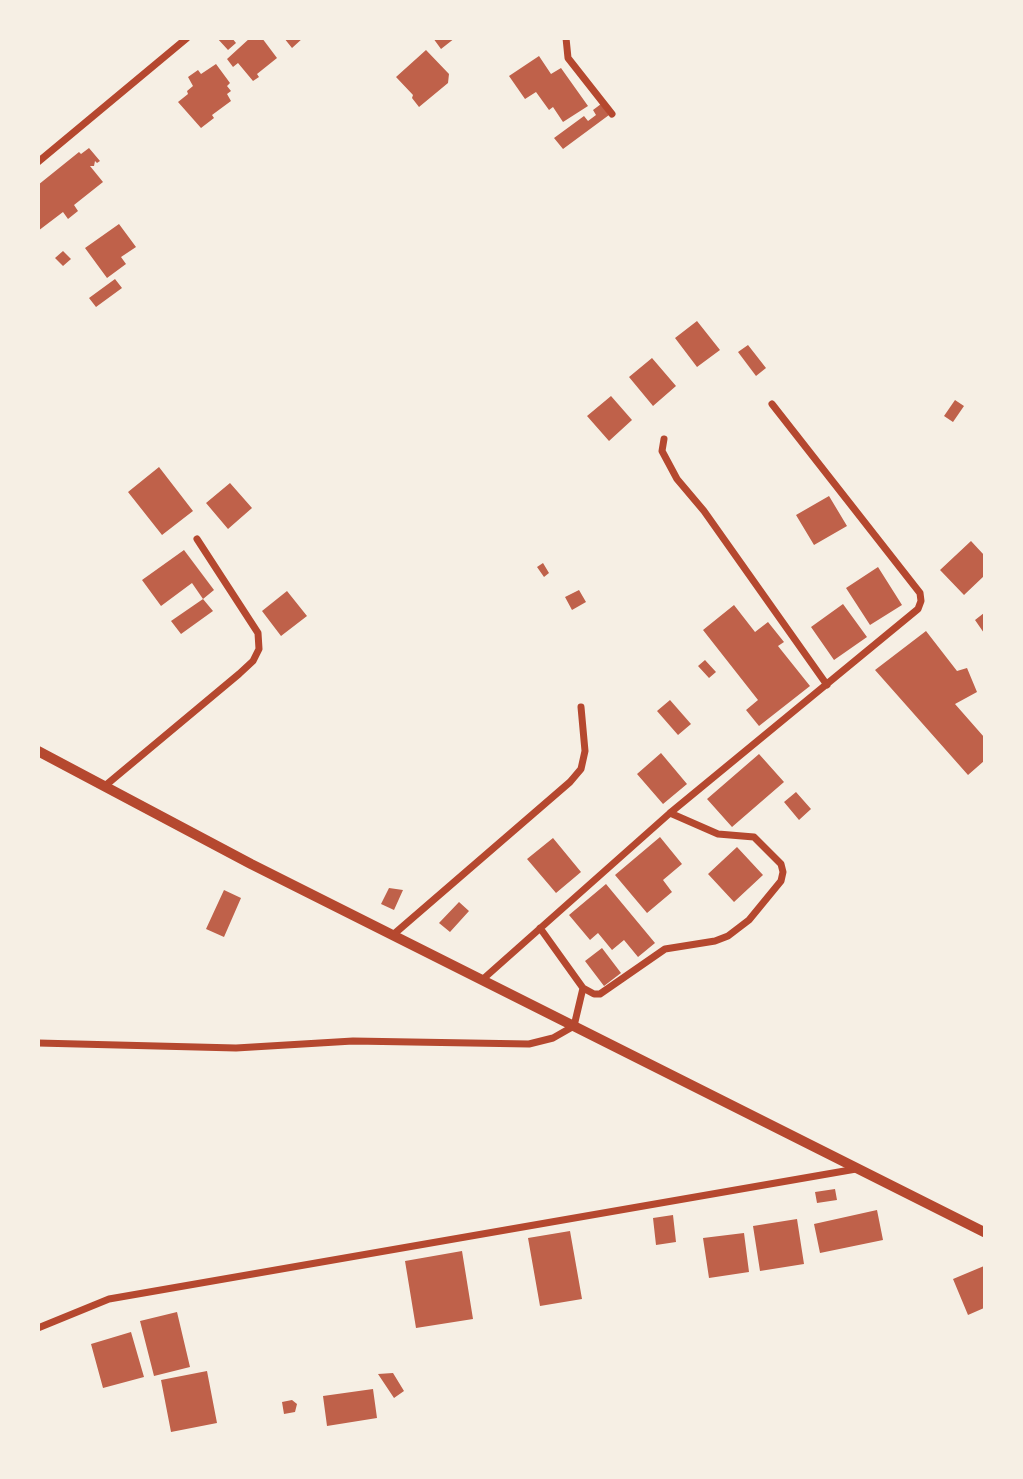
<!DOCTYPE html>
<html>
<head>
<meta charset="utf-8">
<style>
  body { margin:0 }
  #map { position:relative; width:1023px; height:1479px; overflow:hidden; background:#f6efe4; font-family:Inter,sans-serif }
  canvas { display:block }
  .frame { position:absolute; inset:0; border:40px solid #f6efe4; pointer-events:none }
</style>
</head>
<body>
<div id="map">
<canvas width="1023" height="1479"></canvas>
<div class="frame"></div>
</div>
<script>
const ctx = document.querySelector('canvas').getContext('2d');
ctx.lineJoin = 'round';
function fill(path, color) { ctx.fillStyle = color; ctx.fill(path, 'evenodd'); }
const poly = rows => new Path2D(rows.map(r => 'M' + r).join(''));
function trace(path, color, width, dash) { ctx.strokeStyle = color; ctx.lineWidth = width; ctx.lineCap = dash ? 'butt' : 'round'; ctx.setLineDash(dash || []); ctx.stroke(path); }
const building = poly([
  [217,38,232,38,236,43,228,50],
  [250,38,262,38,277,58,257,74,259,77,253,81,238,63,233,67,227,59],
  [284,38,303,38,292,48],
  [433,38,455,38,441,49],
  [426,50,449,74,448,83,419,107,412,98,413,95,396,77],
  [539,56,551,74,561,68,588,106,563,122,553,107,549,110,536,92,525,99,509,76],
  [216,64,230,83,227,86,231,91,227,94,231,101,212,115,214,118,201,128,178,102,188,94,187,91,193,86,188,77,198,70,201,74],
  [601,104,609,115,563,149,554,138,584,116,588,121,596,115,593,110],
  [89,148,100,161,97,163,95,161,94,166,90,166,103,182,74,205,78,211,68,219,63,212,38,231,38,185,79,152,81,154],
  [119,224,136,247,121,257,126,264,107,278,85,248],
  [63,251,71,259,63,266,55,258],
  [115,279,122,288,96,307,89,298],
  [697,321,720,350,697,367,675,338],
  [748,345,766,368,756,376,738,352],
  [652,358,676,386,653,406,629,377],
  [611,396,632,420,609,441,587,416],
  [955,400,964,406,953,422,944,416],
  [159,467,193,511,162,535,128,492],
  [230,483,252,508,228,529,206,503],
  [829,496,847,526,814,545,796,515],
  [971,541,984,555,984,576,964,595,940,570],
  [184,550,214,590,203,599,192,583,161,606,142,580],
  [543,563,549,573,544,577,537,567],
  [878,567,902,605,870,625,846,588],
  [579,590,586,602,572,610,565,597],
  [287,591,307,616,281,636,262,611],
  [203,599,213,611,181,634,171,621],
  [843,604,867,637,834,660,811,627],
  [734,605,755,632,768,622,784,642,778,646,810,686,759,726,746,710,758,700,703,630],
  [984,613,984,633,975,620],
  [926,631,957,671,967,668,977,692,955,704,984,737,984,761,968,775,875,670],
  [705,660,716,672,709,678,698,666],
  [670,700,691,724,678,735,657,711],
  [661,753,687,784,663,804,637,774],
  [759,754,784,782,732,827,707,799],
  [796,792,811,809,799,820,784,802],
  [660,837,682,864,663,880,672,892,647,913,615,875],
  [553,838,581,872,556,893,527,859],
  [737,847,763,875,734,902,708,874],
  [606,884,655,943,638,957,624,940,612,950,598,933,590,940,569,915],
  [389,888,403,890,394,910,381,904],
  [224,890,241,898,224,937,206,929],
  [459,902,469,911,450,932,439,923],
  [602,948,621,973,604,986,585,961],
  [835,1189,837,1200,817,1203,815,1192],
  [877,1210,883,1240,820,1253,814,1224],
  [673,1215,676,1242,656,1245,653,1218],
  [797,1219,804,1264,760,1271,753,1226],
  [570,1231,582,1299,540,1306,528,1238],
  [744,1233,749,1272,709,1278,703,1238],
  [462,1251,473,1319,416,1328,405,1261],
  [984,1266,984,1308,968,1315,953,1279],
  [177,1312,190,1367,154,1376,140,1321],
  [131,1332,144,1377,103,1388,91,1344],
  [207,1371,217,1423,171,1432,161,1380],
  [393,1373,404,1391,394,1398,378,1374],
  [373,1389,377,1418,327,1426,323,1396],
  [292,1400,297,1404,295,1412,284,1414,282,1402]
]);
const minor = poly([
  [566,38,568,58,612,114],
  [38,162,187,38],
  [664,439,662,451,677,479,704,511,827,685],
  [106,785,239,674,253,661,259,649,258,633,197,539],
  [540,928,583,988],
  [394,934,570,782,581,769,585,751,581,707],
  [482,980,670,813,918,609,921,601,920,593,772,404],
  [38,1043,236,1048,353,1041,529,1044,553,1038,574,1026,583,988,594,994,600,994,665,949,715,941,728,936,749,920,781,881,783,872,781,864,754,837,718,834,670,813],
  [38,1328,109,1299,856,1169]
]);
const tertiary = poly([
  [38,751,251,864,984,1232]
]);
fill(building, '#bf614a');
trace(minor, '#b5482f', 7);
trace(tertiary, '#b5482f', 10);
</script>
</body>
</html>
